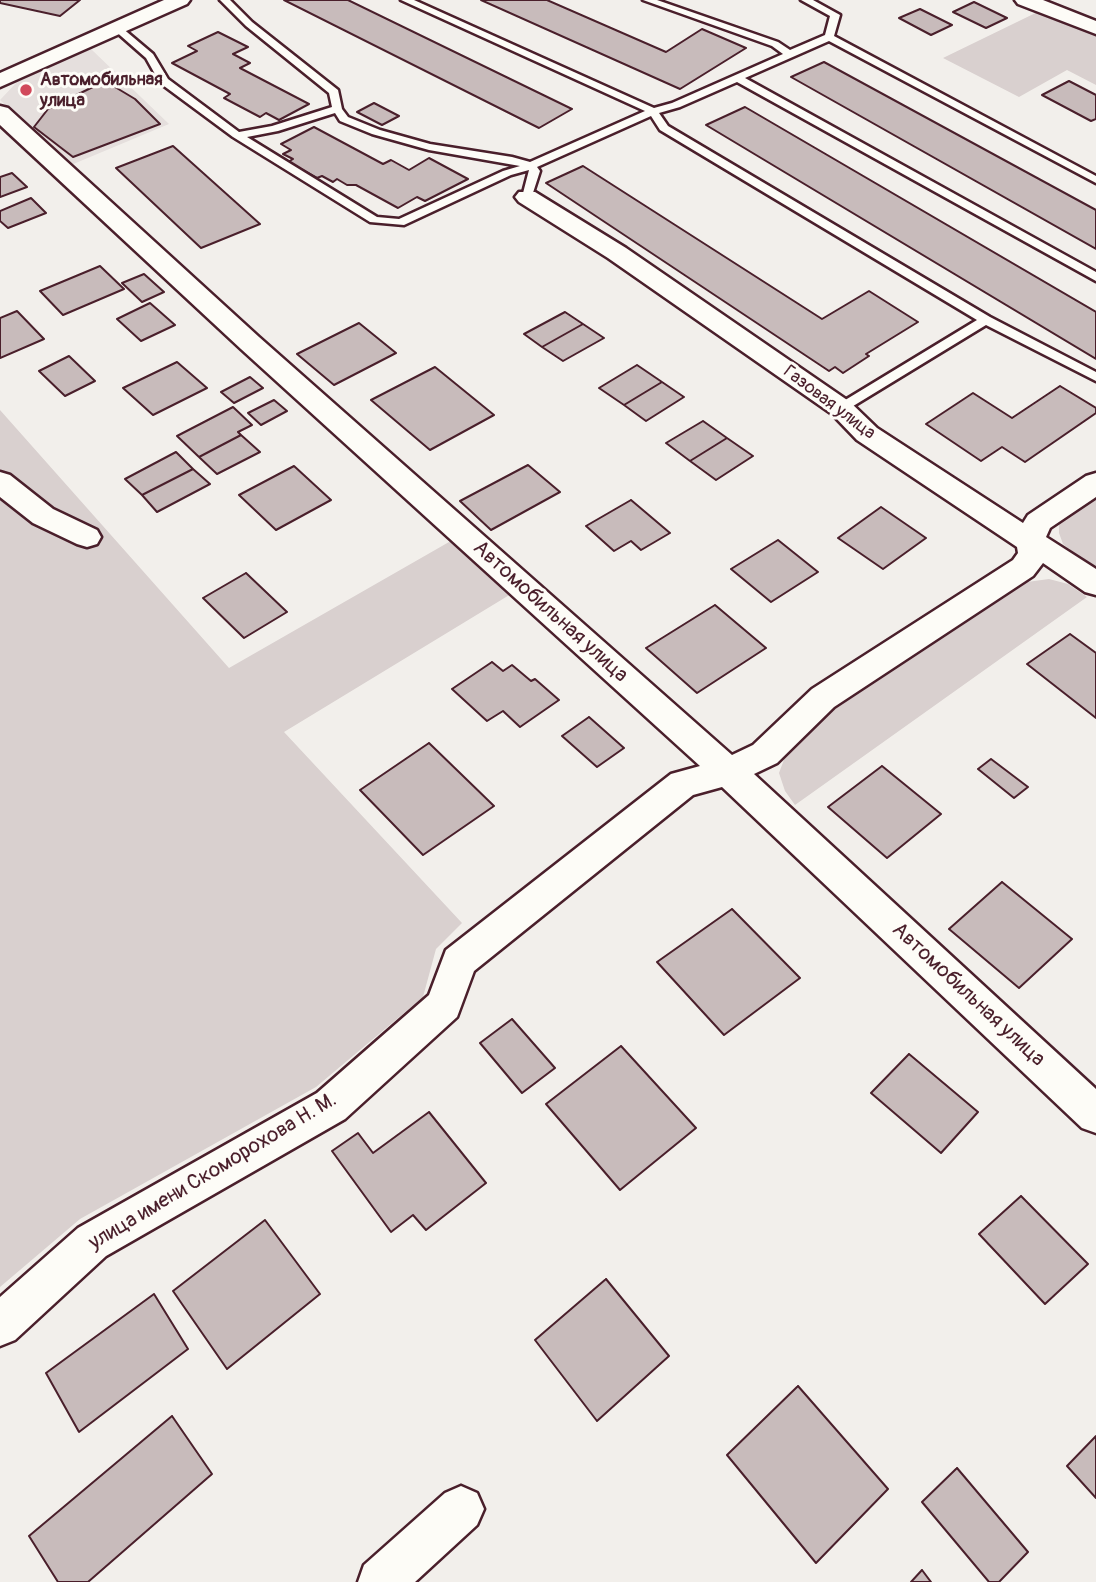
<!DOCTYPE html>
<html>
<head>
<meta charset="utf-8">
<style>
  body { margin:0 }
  canvas { display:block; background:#f2efeb }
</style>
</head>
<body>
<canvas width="1096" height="1582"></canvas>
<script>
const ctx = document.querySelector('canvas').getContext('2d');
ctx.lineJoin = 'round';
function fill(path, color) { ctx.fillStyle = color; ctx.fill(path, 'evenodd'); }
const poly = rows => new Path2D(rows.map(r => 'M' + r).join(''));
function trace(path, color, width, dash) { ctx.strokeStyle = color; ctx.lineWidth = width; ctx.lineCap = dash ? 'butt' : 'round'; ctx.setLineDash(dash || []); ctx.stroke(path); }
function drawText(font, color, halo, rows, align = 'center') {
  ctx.font = font + ' Pangolin,sans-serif'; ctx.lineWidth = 6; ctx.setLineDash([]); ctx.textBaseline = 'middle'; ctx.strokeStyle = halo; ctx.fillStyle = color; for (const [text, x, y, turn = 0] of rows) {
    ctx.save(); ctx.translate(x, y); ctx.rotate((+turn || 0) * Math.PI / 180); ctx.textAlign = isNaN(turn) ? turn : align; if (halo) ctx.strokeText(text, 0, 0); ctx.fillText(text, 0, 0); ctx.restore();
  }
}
const built = poly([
  [91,49,169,124,71,165,0,100,17,82]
]);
const green = poly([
  [1054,4,1096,23,1096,85,1067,70,1019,97,943,58],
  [0,410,229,668,456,538,511,594,284,732,462,923,436,949,423,997,316,1087,80,1219,0,1287],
  [1096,495,1096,572,1063,544,1059,533,1059,522],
  [1049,579,1068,584,1087,597,795,805,785,791,779,773,785,757,836,706,1027,582]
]);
const building = poly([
  [0,0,80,0,60,16,0,3,0,0],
  [284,0,348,0,572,109,539,128,284,0],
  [481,0,547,0,666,52,702,29,746,48,680,89,481,0],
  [974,2,1007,18,986,28,953,12,974,2],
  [920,9,952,25,931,35,899,18,920,9],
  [218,32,248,47,233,54,250,63,240,68,309,104,279,120,266,113,260,117,224,98,230,94,172,63,197,51,188,46,218,32],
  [824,62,1096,210,1096,249,791,77,824,62],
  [105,81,135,99,160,124,73,157,34,127,48,109,105,81],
  [1069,81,1096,95,1096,119,1091,121,1042,95,1069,81],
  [374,103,399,116,382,125,357,112,374,103],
  [745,107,1096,312,1096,359,706,125,745,107],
  [314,127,383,164,391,160,409,170,429,158,468,179,425,201,417,197,398,208,356,185,347,185,337,179,333,182,322,176,317,178,288,162,293,159,283,154,291,150,281,144,314,127],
  [173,146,260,224,201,248,116,168,173,146],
  [583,166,822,319,869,291,918,322,866,354,869,356,843,373,835,367,829,371,546,183,583,166],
  [12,173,27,187,0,197,0,177,12,173],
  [31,198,46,213,8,228,0,221,0,211,31,198],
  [100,266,124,289,63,315,40,291,100,266],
  [144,274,164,292,142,302,122,283,144,274],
  [150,303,175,325,141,341,117,319,150,303],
  [17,311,44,339,0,358,0,318,17,311],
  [565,312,583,324,542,347,524,334,565,312],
  [359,323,396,353,334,385,297,354,359,323],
  [583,324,604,338,563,361,542,347,583,324],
  [69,356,95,381,65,396,39,371,69,356],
  [177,362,207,388,153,415,123,388,177,362],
  [637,365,662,382,624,405,599,388,637,365],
  [435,367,494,415,430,450,371,400,435,367],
  [250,377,263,388,234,403,221,392,250,377],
  [662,382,684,397,646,421,624,405,662,382],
  [1060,386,1096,408,1096,413,1025,462,1002,447,981,461,926,424,973,393,1012,418,1060,386],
  [274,400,287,411,261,425,248,413,274,400],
  [233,407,252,425,238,432,241,435,199,457,177,436,233,407],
  [703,421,727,438,690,461,666,443,703,421],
  [241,435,260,452,217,474,199,457,241,435],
  [727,438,753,456,716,480,690,461,727,438],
  [176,452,193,469,142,495,125,479,176,452],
  [528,465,560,492,491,530,460,501,528,465],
  [294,466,331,500,276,530,239,495,294,466],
  [193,469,210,484,157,512,142,495,193,469],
  [631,500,670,533,641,550,631,541,614,551,586,526,631,500],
  [881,507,926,538,883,569,838,538,881,507],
  [778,540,818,572,771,602,731,569,778,540],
  [246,573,287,612,244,638,203,598,246,573],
  [715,605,766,648,697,693,646,648,715,605],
  [1070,634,1096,653,1096,718,1027,664,1070,634],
  [492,662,503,671,512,665,531,681,535,679,559,700,520,727,503,711,487,721,452,689,492,662],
  [589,717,624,748,597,767,562,736,589,717],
  [429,743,494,806,423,855,360,790,429,743],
  [991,759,1028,787,1014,798,978,769,991,759],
  [882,766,941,814,887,858,828,807,882,766],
  [1002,882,1072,939,1019,988,949,929,1002,882],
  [732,909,800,978,724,1035,657,962,732,909],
  [512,1019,555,1068,522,1093,480,1043,512,1019],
  [621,1046,696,1128,620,1190,546,1104,621,1046],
  [909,1054,978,1112,941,1153,871,1093,909,1054],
  [429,1112,486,1183,426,1230,413,1215,391,1232,332,1151,358,1133,373,1153,429,1112],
  [1021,1196,1088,1264,1045,1304,979,1234,1021,1196],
  [265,1220,320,1294,227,1369,173,1291,265,1220],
  [606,1279,669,1356,597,1421,535,1340,606,1279],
  [154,1294,188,1349,79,1432,46,1373,154,1294],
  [798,1386,888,1489,816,1563,727,1455,798,1386],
  [172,1416,212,1474,88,1582,58,1582,29,1536,172,1416],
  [1096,1436,1096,1498,1067,1466,1096,1436],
  [957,1468,1028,1552,999,1582,989,1582,922,1502,957,1468],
  [922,1570,931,1582,911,1582,922,1570]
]);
const service = poly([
  [220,0,230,0,252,22,338,90,342,109,348,117,380,130,430,144,512,157,530,162,645,111,401,0,414,0,654,108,672,103,783,54,772,46,643,0,657,0,778,42,790,50,825,35,830,16,801,0,813,0,840,15,834,36,1096,176,1096,183,829,41,745,78,1096,272,1096,281,737,82,680,107,659,113,668,126,990,317,1096,372,1096,381,986,325,845,411,837,411,837,405,977,320,660,130,651,116,537,167,540,171,531,199,522,197,529,170,511,175,404,225,370,222,233,137,160,83,146,58,113,29,121,27,153,54,168,79,239,132,272,126,332,107,329,93,246,26,220,0],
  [335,113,340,121,372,134,429,150,520,166,503,171,399,219,377,217,247,137,278,131,335,113]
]);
const minor = poly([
  [164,0,190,0,187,4,0,87,0,73,164,0],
  [1015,0,1043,0,1096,21,1096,34,1018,4,1015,0],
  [0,106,8,108,259,337,732,755,753,745,812,689,1013,560,1018,553,1017,547,857,440,832,414,608,258,519,202,515,197,519,192,535,192,626,248,850,402,877,428,1023,523,1028,515,1086,476,1096,473,1096,497,1050,528,1046,537,1096,569,1096,595,1085,592,1043,563,1033,576,834,707,777,763,754,774,1096,1089,1096,1133,1082,1128,722,787,693,795,474,971,457,1017,345,1119,106,1256,15,1340,0,1346,0,1297,78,1228,317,1093,429,995,446,950,671,774,700,766,241,349,0,125,0,106],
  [0,472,10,475,53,509,97,530,101,537,97,544,87,547,77,544,33,523,0,497,0,472],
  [461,1486,477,1493,484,1509,477,1525,415,1582,358,1582,364,1565,445,1493,461,1486]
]);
const markers = [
  [26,90,7,"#d1495b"]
];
const farPoinames = [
  ["Автомобильная",40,80],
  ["улица",40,101]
];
const farStreetnames = [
  ["Газовая улица",829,403,37]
];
const streetNames = [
  ["Автомобильная улица",550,612,42],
  ["Автомобильная улица",968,995,43],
  ["улица имени Скоморохова Н. М.",213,1172,-31]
];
fill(built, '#e5dfdd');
fill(green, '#d9d0cf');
fill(building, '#c8bbbb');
trace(building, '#4a1f2b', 2);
trace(service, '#4a1f2b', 5);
trace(minor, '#4a1f2b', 5);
fill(service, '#fdfcf7');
fill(minor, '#fdfcf7');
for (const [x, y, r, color] of markers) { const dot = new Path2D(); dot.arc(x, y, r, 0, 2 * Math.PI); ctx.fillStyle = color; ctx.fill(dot); trace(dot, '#fdfcf7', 2.5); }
drawText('bold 18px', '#4a1f2b', '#fdfcf7', farPoinames, 'left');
drawText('18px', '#4a1f2b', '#fdfcf7', farStreetnames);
drawText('21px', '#4a1f2b', '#fdfcf7', streetNames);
</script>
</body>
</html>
